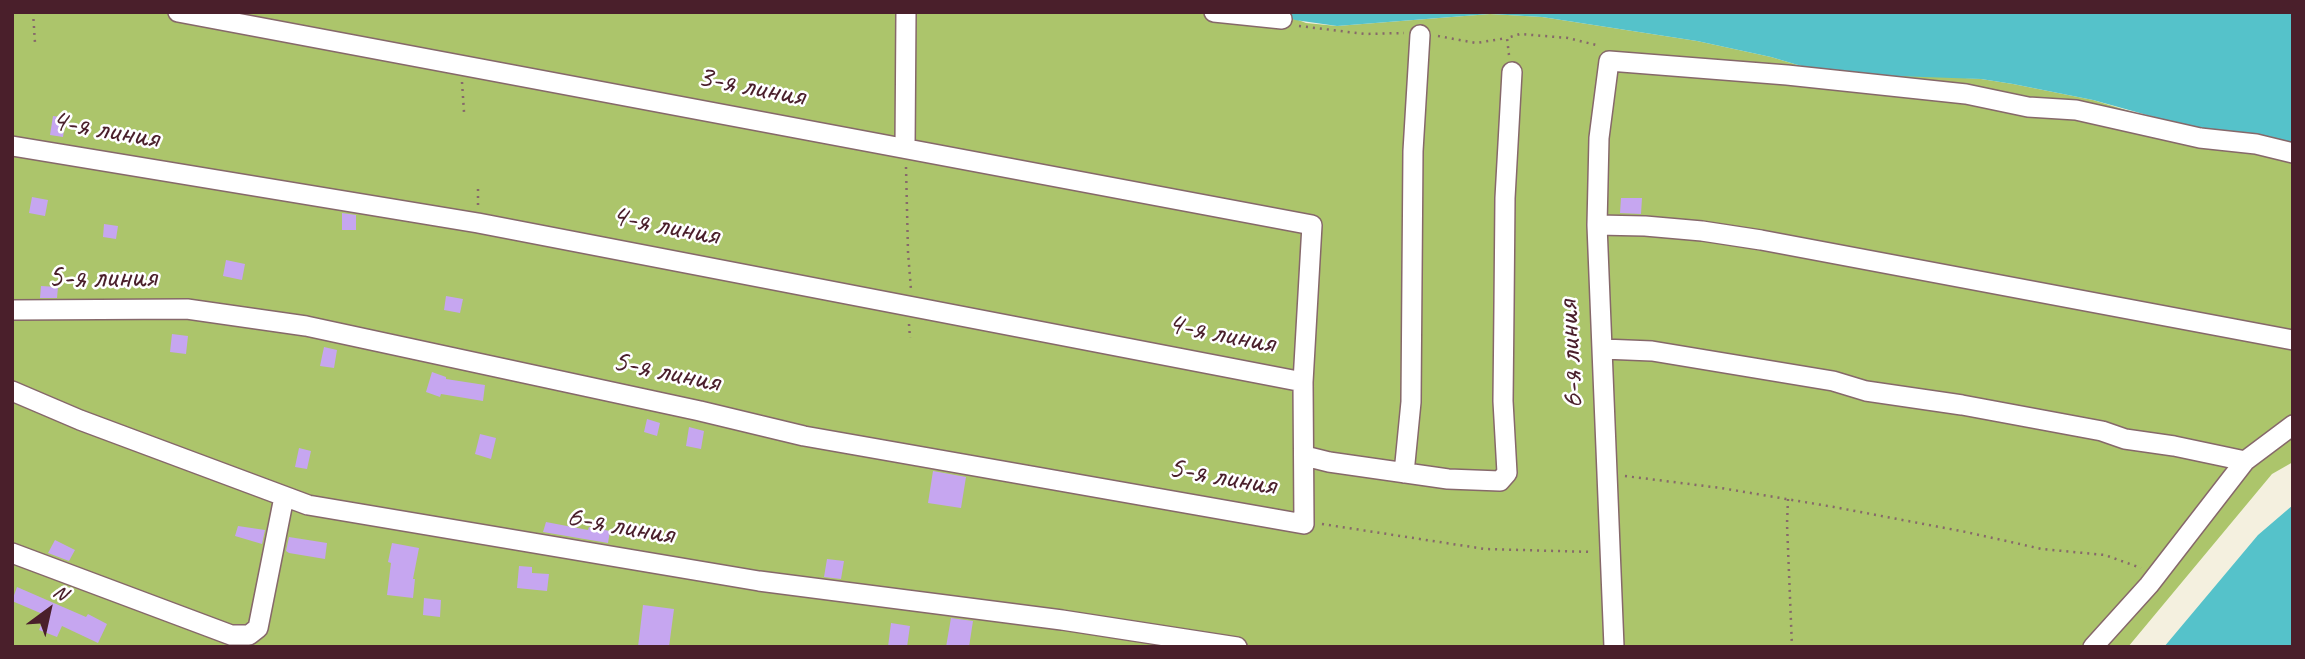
<!DOCTYPE html>
<html>
<head>
<meta charset="utf-8">
<style>
  body { margin:0 }
  #map { position:relative; width:2305px; height:659px; overflow:hidden; background:#f4f0df; font-family:Caveat,sans-serif }
  canvas { display:block }
  .frame { position:absolute; inset:0; border:14px solid #4a1f2b; pointer-events:none }
  .north { position:absolute; left:14px; top:575px; width:70px; height:70px; -webkit-text-stroke:5px #fff; paint-order:stroke; rotate:33deg; font-size:19px; font-weight:700; line-height:28px; text-align:center; color:#4a1f2b }
  .north::after { content:''; display:block; margin:auto; width:24px; height:32px; background:#4a1f2b; clip-path:polygon(50% 0,100% 100%,50% 72%,0 100%) }
</style>
</head>
<body>
<div id="map">
<canvas width="2305" height="659"></canvas>
<div class="frame"></div>
<div class="north">N</div>
</div>
<script>
const ctx = document.querySelector('canvas').getContext('2d');
ctx.lineJoin = 'round';
function fill(path, color) { ctx.fillStyle = color; ctx.fill(path, 'evenodd'); }
const poly = rows => new Path2D(rows.map(r => 'M' + r).join(''));
function trace(path, color, width, dash) { ctx.strokeStyle = color; ctx.lineWidth = width; ctx.lineCap = dash ? 'butt' : 'round'; ctx.setLineDash(dash || []); ctx.stroke(path); }
function drawText(font, color, halo, rows, align = 'center') {
  ctx.font = font + ' Caveat,sans-serif'; ctx.lineWidth = 5; ctx.setLineDash([]); ctx.textBaseline = 'middle'; ctx.strokeStyle = halo; ctx.fillStyle = color; for (const [text, x, y, turn = 0] of rows) {
    ctx.save(); ctx.translate(x, y); ctx.rotate((+turn || 0) * Math.PI / 180); ctx.textAlign = isNaN(turn) ? turn : align; if (halo) ctx.strokeText(text, 0, 0); ctx.fillText(text, 0, 0); ctx.restore();
  }
}
const green = poly([
  [12,12,1278,12,1306,23,1337,26,1490,14,1542,17,1697,41,1771,57,1808,68,1981,79,2013,84,2093,100,2136,113,2293,145,2293,462,2272,474,2128,647,12,647]
]);
const water = poly([
  [1278,12,2293,12,2293,145,2183,125,2093,100,2013,84,1981,79,1895,76,1808,68,1771,57,1697,41,1542,17,1490,14,1337,26,1295,20],
  [2293,505,2293,647,2164,647,2258,535]
]);
const building = poly([
  [53,116,66,118,63,137,50,135],
  [32,197,48,200,45,216,29,213],
  [1621,198,1642,198,1641,214,1620,213],
  [342,213,356,215,356,230,342,230],
  [104,224,118,226,116,239,103,237],
  [226,260,245,264,242,280,223,276],
  [41,286,58,287,57,298,40,298],
  [446,296,463,299,460,313,444,310],
  [172,334,188,336,186,354,170,352],
  [324,347,337,350,334,368,320,366],
  [432,372,446,377,446,379,485,385,483,401,441,394,440,397,426,392],
  [647,419,660,423,657,436,644,432],
  [689,427,704,431,701,449,686,446],
  [480,434,496,438,491,459,475,454],
  [299,448,311,451,307,469,295,467],
  [933,471,966,477,961,508,928,503],
  [546,522,588,530,589,527,610,531,608,543,543,532],
  [238,526,265,530,262,544,235,536],
  [289,537,327,543,325,559,289,553,286,551],
  [55,540,75,550,69,561,48,553],
  [392,543,419,548,413,579,415,579,413,598,387,595,391,563,388,562],
  [827,559,844,561,841,579,824,577],
  [519,566,532,567,532,573,549,574,547,591,517,588],
  [17,587,86,617,88,614,107,624,98,643,62,626,57,637,39,630,45,615,12,601],
  [424,598,441,600,440,617,423,615],
  [643,605,674,609,669,647,638,647],
  [951,618,973,621,969,647,946,647],
  [891,623,910,626,907,647,888,647]
]);
const path = poly([
  [33,12,35,43],
  [1299,26,1365,34,1404,33],
  [1438,36,1476,43,1507,38],
  [1509,55,1507,38,1520,34,1568,38,1600,46],
  [462,82,464,112],
  [906,167,908,252,911,290],
  [478,205,478,186],
  [909,324,910,338],
  [1625,476,1721,488,1834,507,1966,532,2042,549,2105,555,2141,568],
  [1788,499,1787,524,1792,647],
  [1322,524,1485,549,1593,552]
]);
const minor = poly([
  [1214,12,1282,19],
  [12,146,478,223,1303,382],
  [905,148,906,12],
  [1597,225,1645,226,1702,231,1761,240,2293,340],
  [12,310,187,309,306,326,700,411,804,436,1304,524,1303,382,1312,225,178,12],
  [1603,349,1652,351,1833,381,1866,391,1962,405,2102,431,2125,439,2174,446,2245,461],
  [12,391,80,420,308,505,759,581,1062,620,1237,647],
  [1305,456,1329,462,1448,479,1500,481,1507,473,1503,401,1504,307,1505,198,1512,72],
  [1404,473,1411,402,1413,151,1420,35],
  [12,553,231,635,249,635,258,628,284,497],
  [1614,647,1597,225,1599,138,1609,61,1787,75,1966,94,2028,107,2076,110,2200,138,2256,144,2293,153],
  [2093,647,2149,585,2245,461,2293,425]
]);
const streetNames = [
  ["3-я линия",751,87,11],
  ["4-я линия",105,130,10],
  ["4-я линия",665,226,11],
  ["5-я линия",102,278],
  ["4-я линия",1221,334,11],
  ["6-я линия",1571,355,-93],
  ["5-я линия",666,372,12],
  ["5-я линия",1222,477,10],
  ["6-я линия",620,526,10]
];
fill(green, '#acc56b');
fill(water, '#55c2ca');
fill(building, '#c6a6f0');
trace(minor, '#86686a', 22);
trace(path, '#86686a', 2.5, [2, 5]);
trace(minor, '#fff', 19);
drawText('33px', '#4a1f2b', '#fff', streetNames);
</script>
</body>
</html>
